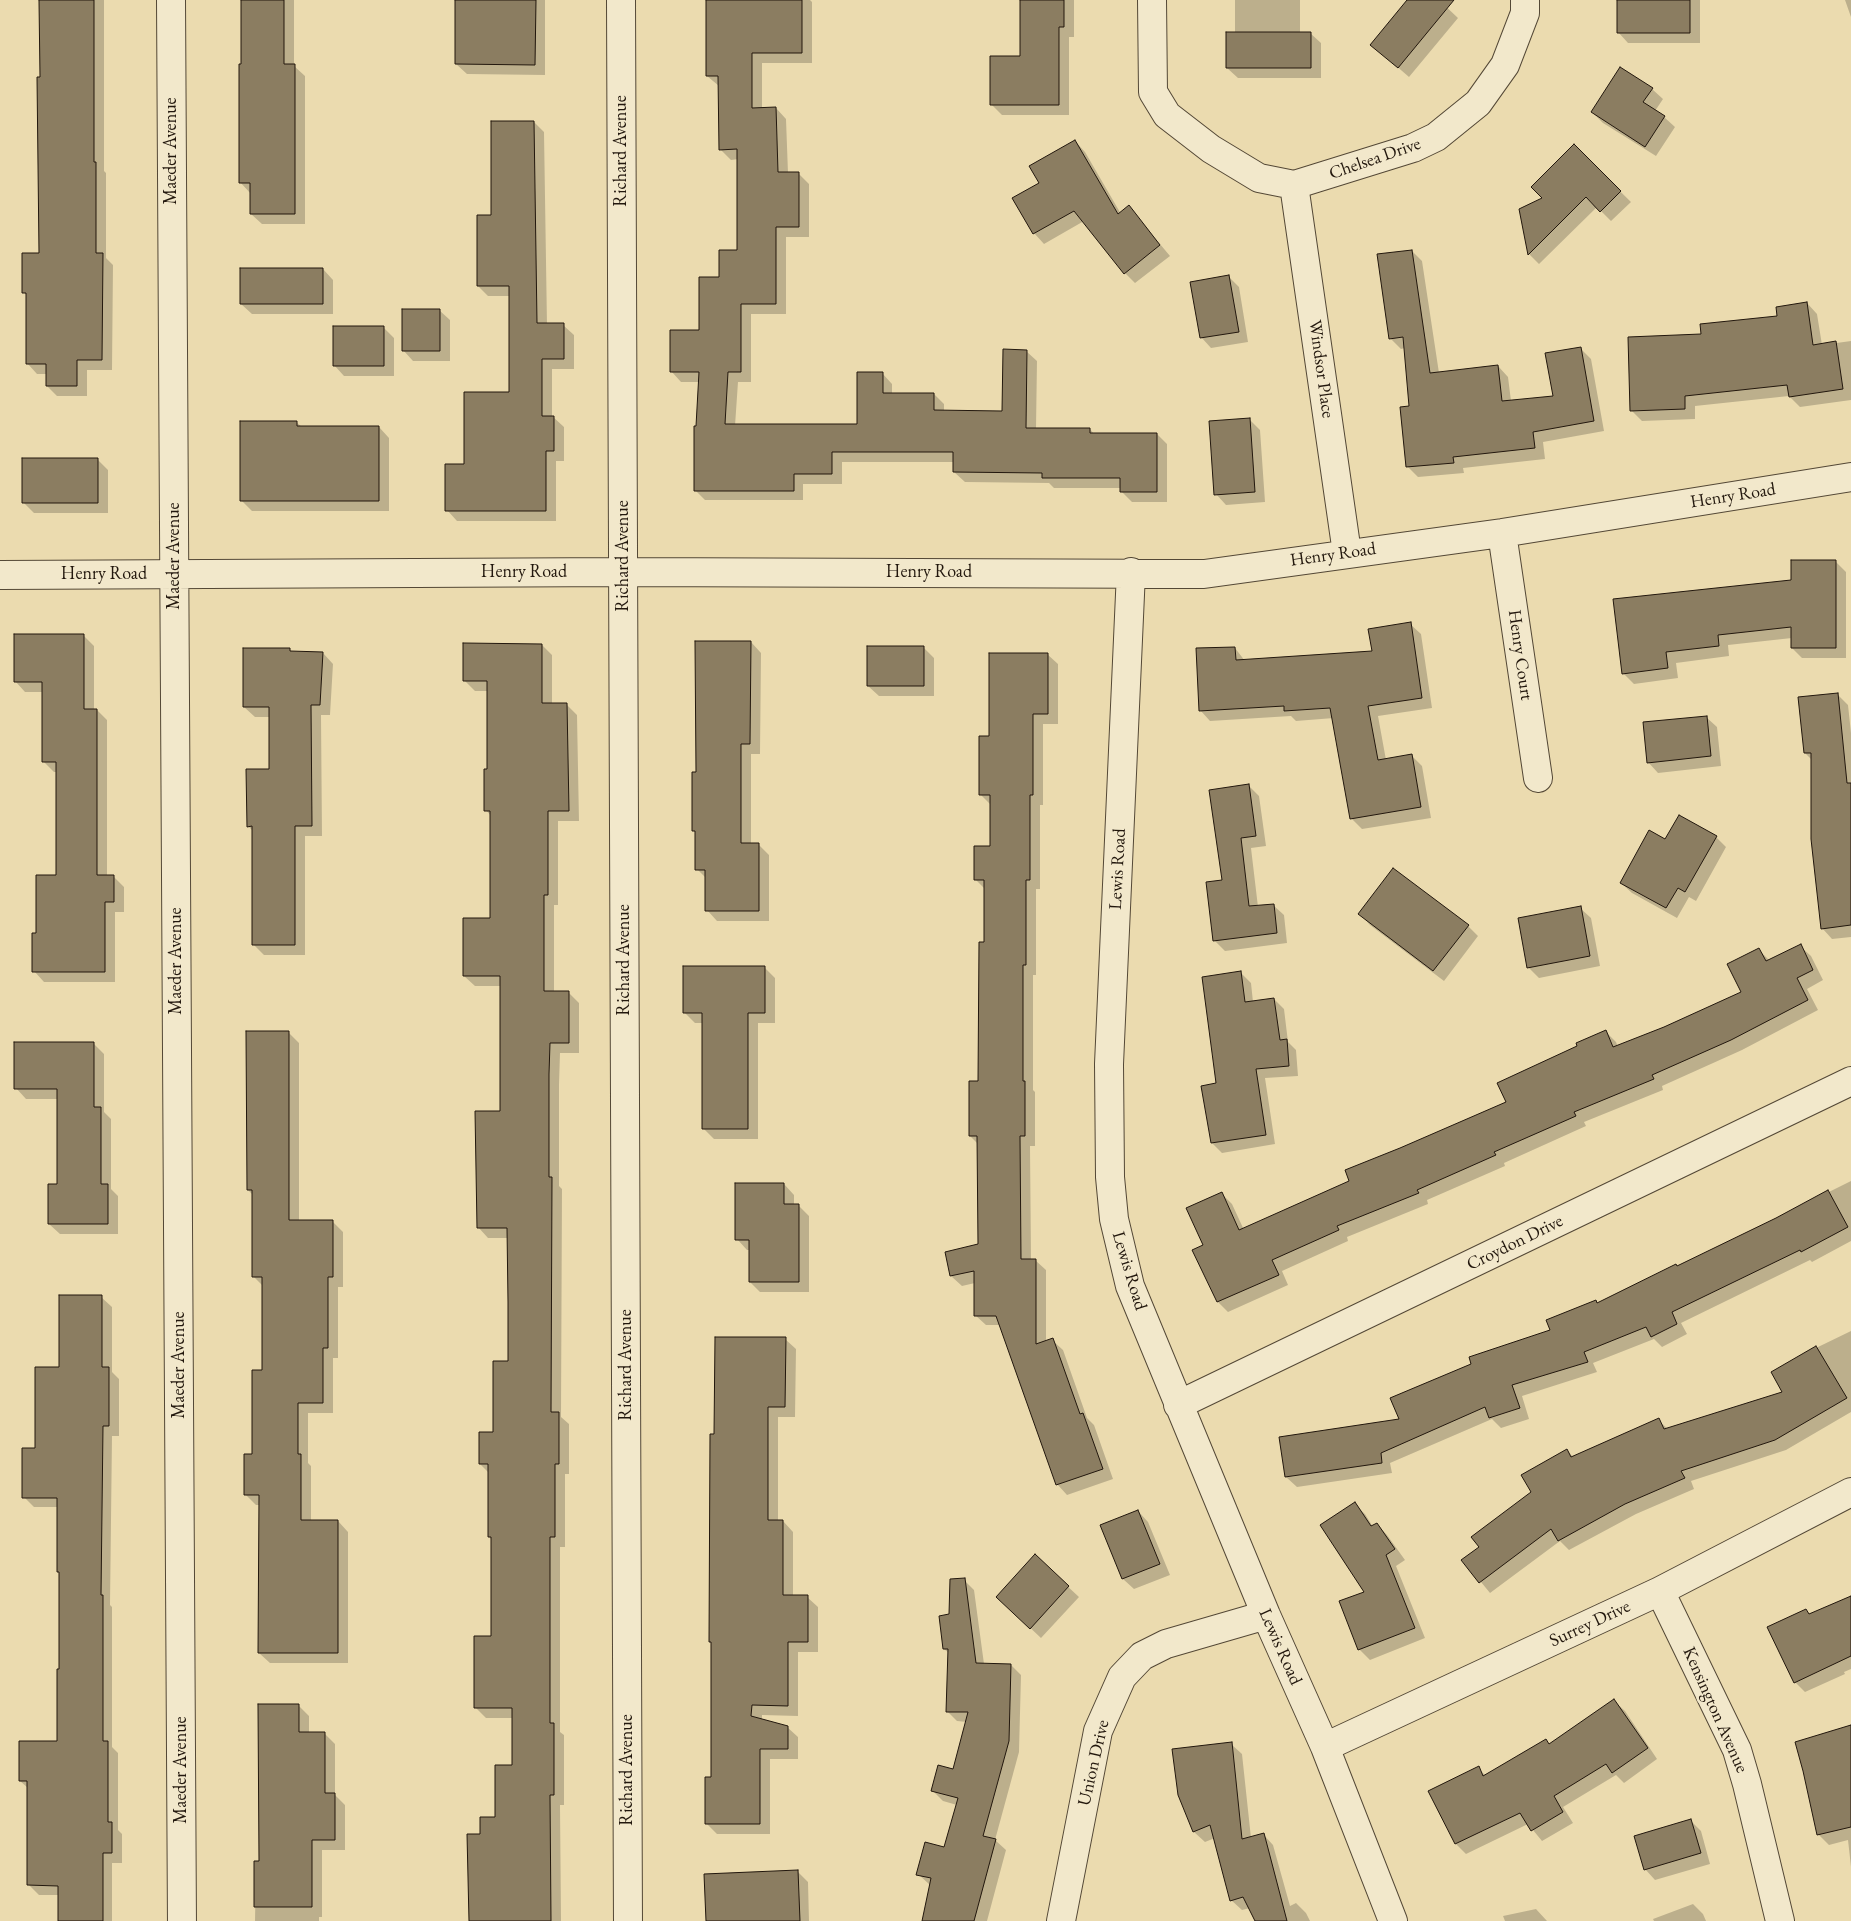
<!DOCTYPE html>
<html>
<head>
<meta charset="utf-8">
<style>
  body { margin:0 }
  canvas { display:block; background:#ebdbaf }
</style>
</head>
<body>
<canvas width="1851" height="1921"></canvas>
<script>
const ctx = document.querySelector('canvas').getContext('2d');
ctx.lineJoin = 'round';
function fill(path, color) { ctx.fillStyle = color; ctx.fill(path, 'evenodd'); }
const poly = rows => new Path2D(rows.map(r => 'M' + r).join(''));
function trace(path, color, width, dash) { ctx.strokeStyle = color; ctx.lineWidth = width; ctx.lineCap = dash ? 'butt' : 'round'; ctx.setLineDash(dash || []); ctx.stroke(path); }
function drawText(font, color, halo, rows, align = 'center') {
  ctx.font = font + ' "EB Garamond",serif'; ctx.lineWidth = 5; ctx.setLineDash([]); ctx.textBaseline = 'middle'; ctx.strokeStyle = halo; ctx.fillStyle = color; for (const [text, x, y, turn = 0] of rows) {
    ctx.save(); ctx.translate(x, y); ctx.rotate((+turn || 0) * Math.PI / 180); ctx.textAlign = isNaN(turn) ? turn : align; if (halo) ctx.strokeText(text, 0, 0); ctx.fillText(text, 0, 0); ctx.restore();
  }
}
const shadow = poly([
  [41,0,104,0,104,171,106,173,106,258,113,265,112,370,87,370,87,396,57,396,47,386,47,374,37,374,27,363,27,296,24,292,40,254],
  [242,0,294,0,294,66,305,76,305,224,262,224,251,214,251,194,240,182],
  [480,0,545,0,545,75,467,74,456,64],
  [707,0,810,0,812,2,812,63,762,63,762,109,776,108,786,119,788,173,798,173,809,184,809,237,786,237,786,314,751,314,751,382,738,382,735,426,858,426,882,373,892,384,892,394,934,394,944,404,944,411,1003,412,1026,351,1037,361,1036,429,1090,429,1094,434,1157,434,1167,444,1167,502,1132,502,1121,491,1121,488,1054,488,1049,483,965,482,954,472,954,462,842,462,842,484,803,484,803,500,705,500,695,490,700,382,681,382,671,371,700,332,720,279,739,251,739,159,731,160,720,149,719,86,707,76],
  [1021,0,1074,0,1074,37,1069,37,1069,115,1002,115,991,104,1021,57],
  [1235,0,1300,0,1300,33,1310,33,1321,43,1321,78,1238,78,1227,68,1235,33],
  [1408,0,1439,0,1458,18,1409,77,1372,45],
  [1618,0,1700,0,1700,43,1628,43,1618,32],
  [1845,0,1851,0,1851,17],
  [1652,89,1663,99,1655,111,1664,117,1675,127,1656,156,1603,123,1592,112],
  [534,122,544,132,547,325,563,325,574,335,574,369,552,369,552,416,564,427,564,461,556,461,556,521,457,521,447,510,465,465,510,393,510,296,488,296,478,286,492,216],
  [1075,141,1085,152,1121,214,1129,207,1170,256,1135,283,1125,273,1084,221,1044,244,1034,233,1041,183],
  [1574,146,1631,202,1611,221,1597,207,1539,264,1529,254,1521,210,1544,198],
  [1412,251,1422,261,1439,373,1498,366,1508,377,1511,401,1554,397,1580,348,1591,359,1604,431,1543,442,1545,459,1463,468,1464,473,1418,477,1407,466,1411,408,1405,348,1401,349,1390,338],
  [323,269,333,280,333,314,252,314,241,304],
  [1229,277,1239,287,1248,342,1211,348,1201,337],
  [1807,303,1817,314,1822,345,1851,341,1851,400,1800,407,1789,396,1695,406,1695,419,1642,421,1632,411,1703,335,1778,317],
  [439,310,450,320,450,361,413,361,403,350],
  [383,327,394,338,394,376,344,376,334,365],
  [1249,419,1260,430,1265,502,1226,505,1216,494],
  [296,422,302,427,379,427,389,438,389,511,252,511,241,500],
  [98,460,108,470,108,513,34,513,24,503],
  [1836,562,1846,572,1846,658,1802,658,1792,648,1792,638,1728,645,1729,656,1676,663,1678,678,1634,684,1623,673,1792,581],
  [1410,624,1421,634,1432,708,1378,716,1386,760,1412,756,1422,766,1431,818,1362,829,1352,819,1334,718,1296,721,1291,716,1210,721,1200,710,1235,648,1245,661,1373,652],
  [83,635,94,646,94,710,97,710,107,720,107,876,113,876,124,887,124,912,115,912,115,982,44,982,34,971,37,934,57,876,57,772,54,772,44,762,44,692,25,692,15,681],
  [751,642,761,653,760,754,751,754,751,844,758,844,769,855,769,921,717,921,707,910,707,879,697,869,697,834,693,830,697,773],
  [542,645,552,655,552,704,566,704,577,715,579,821,558,821,558,905,554,905,554,992,568,992,579,1003,579,1053,560,1053,559,1085,559,1186,562,1189,561,1417,569,1424,569,1474,565,1474,565,1547,560,1547,560,1732,564,1735,564,1805,560,1805,561,1921,470,1921,468,1835,481,1835,497,1818,514,1766,514,1718,486,1718,475,1707,492,1638,492,1540,489,1537,489,1473,480,1464,494,1433,509,1362,508,1238,488,1238,478,1227,501,1112,501,986,475,986,464,976,491,920,491,816,486,810,488,770,488,691,475,691,464,680],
  [923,647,934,658,934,696,879,696,868,686],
  [290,650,292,652,323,653,333,664,330,715,321,715,322,836,305,836,305,955,264,955,254,945,254,832,248,826,271,770,270,717,255,717,244,707],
  [1047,654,1058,664,1058,724,1043,724,1043,805,1040,805,1040,889,1036,889,1036,975,1033,975,1033,1090,1035,1092,1035,1146,1030,1146,1031,1260,1035,1260,1046,1270,1046,1342,1052,1340,1063,1350,1087,1418,1094,1425,1113,1479,1067,1495,1057,1484,1000,1325,986,1325,975,1315,975,1283,962,1286,951,1276,979,1245,978,1144,970,1136,979,1082,985,943,985,889,975,879,991,847,991,805,981,795,990,738],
  [1838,695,1848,705,1851,733,1851,937,1832,939,1822,928,1812,760,1805,753],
  [1706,717,1717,727,1721,766,1658,773,1648,762],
  [1248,785,1259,796,1266,846,1251,848,1258,907,1273,905,1284,915,1287,943,1225,951,1214,940,1224,881],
  [1716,837,1726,847,1696,901,1689,897,1677,918,1632,893,1621,883,1666,841],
  [1580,908,1591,918,1600,966,1539,978,1528,967],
  [1360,914,1468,926,1478,936,1444,981,1370,925],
  [1800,946,1811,956,1823,980,1807,989,1818,1010,1742,1050,1662,1086,1663,1090,1584,1122,1586,1126,1504,1163,1505,1166,1427,1200,1428,1204,1347,1237,1348,1241,1282,1271,1288,1285,1228,1312,1218,1302,1204,1246,1222,1194,1232,1204,1244,1230,1351,1182,1400,1149,1507,1103,1579,1047,1606,1032,1616,1042,1618,1047,1664,1028,1743,992,1759,950,1770,961],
  [765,968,775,978,775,1023,758,1023,758,1139,714,1139,703,1128,703,1023,695,1023,684,1012],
  [1241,973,1251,983,1253,1002,1274,999,1284,1009,1288,1042,1296,1050,1298,1076,1265,1078,1275,1144,1222,1153,1212,1143,1217,1084],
  [288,1032,299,1043,299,1221,332,1221,343,1232,343,1287,338,1287,338,1358,333,1358,333,1413,308,1413,308,1463,311,1466,311,1521,338,1521,348,1532,348,1663,270,1663,259,1653,260,1505,256,1505,246,1495,254,1456,264,1371,264,1287,254,1277,254,1196,248,1190],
  [93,1043,104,1054,104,1112,111,1119,111,1189,118,1196,118,1234,60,1234,49,1224,59,1186,59,1099,26,1099,16,1088],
  [1851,1181,1851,1241,1812,1262,1810,1260,1681,1323,1687,1334,1662,1347,1654,1339,1593,1363,1597,1372,1522,1396,1529,1419,1501,1428,1492,1419,1390,1463,1392,1473,1297,1487,1286,1477,1401,1420,1552,1331,1595,1301,1598,1304,1678,1267],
  [784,1184,794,1195,794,1205,798,1205,809,1216,809,1292,760,1292,750,1282,750,1250,747,1250,737,1239],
  [101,1297,112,1307,112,1372,119,1379,119,1436,112,1436,110,1605,112,1607,112,1747,118,1753,118,1830,122,1834,122,1863,112,1863,112,1921,59,1921,59,1895,39,1895,28,1884,28,1788,20,1781,58,1742,61,1670,61,1574,58,1571,58,1507,34,1507,24,1497,61,1369],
  [1851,1331,1851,1412,1786,1450,1691,1481,1694,1489,1636,1514,1569,1550,1560,1541,1490,1593,1463,1560,1480,1547,1532,1493,1567,1450,1573,1457,1658,1420,1668,1429,1784,1393,1772,1373,1818,1347],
  [785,1339,796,1349,795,1417,778,1417,778,1521,783,1521,793,1532,793,1597,807,1597,818,1607,818,1652,798,1652,798,1716,762,1715,762,1720,787,1727,798,1737,798,1759,770,1759,770,1834,717,1834,707,1824,712,1778,712,1644,710,1642,716,1435],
  [1354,1504,1365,1514,1373,1527,1377,1524,1387,1535,1405,1560,1396,1566,1425,1638,1370,1660,1359,1649,1366,1592],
  [1138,1511,1148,1522,1170,1575,1134,1589,1123,1579,1101,1526],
  [1035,1556,1079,1597,1041,1638,1008,1607],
  [964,1580,974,1590,984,1664,1011,1665,1021,1675,1019,1752,995,1840,1006,1850,987,1921,923,1921,930,1885,918,1874,945,1849,957,1805,943,1801,933,1791,954,1771,967,1722,957,1721,947,1711,949,1653,944,1649,950,1615],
  [1851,1597,1851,1669,1844,1672,1845,1674,1805,1692,1795,1682,1806,1610,1810,1615],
  [1614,1701,1625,1711,1657,1759,1624,1783,1616,1775,1563,1807,1573,1823,1542,1841,1528,1824,1466,1854,1456,1844,1430,1791,1478,1768,1486,1776,1550,1745],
  [298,1705,309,1716,309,1733,324,1733,335,1744,335,1795,345,1805,345,1850,322,1850,322,1917,319,1917,319,1921,255,1921,256,1863,260,1863],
  [1851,1727,1851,1867,1848,1840,1829,1845,1818,1834],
  [1231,1744,1242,1754,1251,1838,1263,1834,1273,1845,1290,1906,1296,1903,1306,1913,1310,1921,1256,1921,1250,1908,1242,1910,1231,1900,1215,1838,1205,1842,1194,1832,1179,1795],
  [1690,1820,1701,1831,1710,1864,1655,1880,1645,1869],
  [797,1871,808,1882,809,1921,707,1921],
  [1693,1904,1703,1914,1706,1921,1654,1921,1653,1919],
  [1536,1909,1547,1921,1505,1921,1503,1916]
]);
const building = poly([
  [39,0,94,0,94,162,96,162,96,253,103,253,102,360,77,360,77,386,46,386,46,364,26,364,26,293,22,293,22,253,39,253,37,77,40,77,39,0],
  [241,0,284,0,284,64,295,64,295,214,250,214,250,183,239,183,239,64,241,64,241,0],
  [455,0,536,0,535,65,455,64,455,0],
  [706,0,802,0,802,53,752,53,752,108,776,107,778,172,799,172,799,227,776,227,776,304,741,304,741,372,728,372,725,424,857,424,857,372,883,372,883,393,934,393,934,410,1002,411,1003,349,1027,350,1026,428,1090,428,1090,433,1157,433,1157,492,1120,492,1120,478,1042,478,1042,473,953,472,953,452,832,452,832,474,794,474,794,491,694,491,694,426,696,426,699,372,670,372,670,330,699,330,699,277,719,277,719,250,737,250,737,149,719,150,718,76,706,76,706,0],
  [1020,0,1064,0,1064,27,1059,27,1059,105,990,105,990,56,1020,56,1020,0],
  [1407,0,1454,0,1398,68,1370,45,1407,0],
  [1617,0,1690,0,1690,33,1617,33,1617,0],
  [1226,32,1311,32,1311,68,1226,68,1226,32],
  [1620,67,1653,88,1643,102,1665,116,1645,147,1591,112,1620,67],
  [491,121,534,121,537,323,564,323,564,359,542,359,542,416,554,416,554,451,546,451,546,511,445,511,445,464,464,464,464,392,509,392,509,286,477,286,477,215,491,215,491,121],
  [1075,140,1118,214,1129,205,1160,245,1124,274,1074,211,1033,234,1012,198,1039,183,1029,166,1075,140],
  [1574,144,1621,191,1600,212,1586,197,1528,255,1519,209,1542,198,1531,187,1574,144],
  [1412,250,1430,373,1498,365,1502,401,1553,396,1545,353,1581,347,1594,421,1533,432,1535,448,1453,457,1454,463,1406,467,1400,407,1409,406,1403,337,1389,339,1377,254,1412,250],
  [240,268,323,268,323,304,240,304,240,268],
  [1229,275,1239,332,1200,338,1190,282,1229,275],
  [1807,302,1813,345,1836,341,1843,389,1789,397,1787,385,1685,396,1685,409,1630,411,1628,337,1701,334,1700,324,1777,316,1776,307,1807,302],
  [402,309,440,309,440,351,402,351,402,309],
  [333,326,384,326,384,366,333,366,333,326],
  [1250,418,1255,492,1214,495,1209,421,1250,418],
  [240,421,297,421,297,426,379,426,379,501,240,501,240,421],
  [22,458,98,458,98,503,22,503,22,458],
  [1791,560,1836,560,1836,648,1791,648,1791,627,1718,635,1719,646,1666,652,1668,668,1622,674,1613,599,1791,580,1791,560],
  [1411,622,1422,698,1368,706,1378,760,1412,754,1421,807,1350,819,1330,708,1284,711,1284,706,1199,711,1196,648,1235,647,1236,660,1372,651,1368,629,1411,622],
  [14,634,84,634,84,709,97,709,97,875,114,875,114,902,105,902,105,972,32,972,32,933,36,933,36,875,56,875,56,762,42,762,42,682,14,682,14,634],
  [695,641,751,641,750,744,741,744,741,843,759,843,759,911,705,911,705,870,695,870,695,831,692,831,692,772,696,772,695,641],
  [463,643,542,644,542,703,567,703,569,811,548,811,548,895,544,895,544,991,569,991,569,1043,550,1043,549,1074,549,1177,552,1177,551,1412,559,1412,559,1464,555,1464,555,1537,550,1537,550,1723,554,1723,554,1795,550,1795,551,1921,469,1921,467,1834,480,1834,480,1817,495,1817,495,1765,512,1765,512,1708,474,1708,474,1636,491,1636,491,1537,488,1537,488,1464,479,1464,479,1432,493,1432,493,1361,508,1361,508,1302,507,1228,477,1228,475,1111,500,1111,500,976,463,976,463,918,490,918,490,811,484,811,484,769,487,769,487,681,463,681,463,643],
  [867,646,924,646,924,686,867,686,867,646],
  [243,648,290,648,290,651,323,652,320,705,311,705,312,826,295,826,295,945,252,945,252,826,247,827,246,769,269,769,269,707,243,707,243,648],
  [989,653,1048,653,1048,714,1033,714,1033,795,1030,795,1030,880,1026,880,1026,965,1023,965,1023,1081,1025,1081,1025,1136,1020,1136,1021,1259,1036,1259,1036,1344,1053,1338,1080,1414,1083,1413,1103,1469,1056,1485,996,1316,974,1316,974,1271,950,1276,945,1252,978,1244,977,1136,969,1136,969,1081,978,1081,979,942,984,942,984,880,974,880,974,846,990,846,990,795,979,795,979,736,989,736,989,653],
  [1838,693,1847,783,1851,783,1851,925,1821,929,1811,839,1811,753,1804,753,1798,697,1838,693],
  [1707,716,1711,756,1647,763,1643,722,1707,716],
  [1249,784,1256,836,1241,838,1249,906,1274,904,1277,933,1213,941,1206,882,1222,880,1209,790,1249,784],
  [1679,815,1717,836,1685,892,1678,888,1666,908,1620,883,1649,830,1665,839,1679,815],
  [1393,868,1469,925,1433,971,1358,914,1393,868],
  [1581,906,1590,956,1527,968,1518,918,1581,906],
  [1801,944,1813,970,1797,978,1808,1000,1731,1040,1652,1075,1654,1079,1574,1112,1576,1116,1494,1152,1496,1155,1417,1190,1419,1193,1337,1226,1339,1230,1272,1260,1279,1275,1217,1302,1192,1250,1203,1245,1186,1208,1222,1192,1239,1230,1349,1181,1345,1170,1400,1148,1506,1102,1497,1083,1577,1046,1576,1043,1606,1030,1613,1047,1664,1027,1741,992,1727,964,1759,948,1766,961,1801,944],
  [683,966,765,966,765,1013,748,1013,748,1129,702,1129,702,1013,683,1013,683,966],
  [1241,971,1245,1002,1274,998,1280,1040,1287,1039,1289,1066,1256,1069,1266,1135,1211,1143,1201,1086,1216,1083,1202,977,1241,971],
  [246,1031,289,1031,289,1220,333,1220,333,1277,328,1277,328,1348,323,1348,323,1403,298,1403,298,1454,301,1454,301,1520,338,1520,338,1653,258,1653,259,1495,244,1495,244,1454,252,1454,252,1370,262,1370,262,1277,252,1277,252,1190,247,1190,246,1031],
  [14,1042,94,1042,94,1107,101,1107,101,1184,108,1184,108,1224,48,1224,48,1184,57,1184,57,1089,14,1089,14,1042],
  [735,1183,784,1183,784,1204,799,1204,799,1282,749,1282,749,1240,735,1240,735,1183],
  [1828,1190,1848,1227,1801,1252,1800,1250,1672,1312,1677,1324,1651,1337,1646,1327,1584,1352,1588,1362,1512,1385,1520,1408,1489,1418,1485,1407,1381,1453,1382,1463,1285,1477,1279,1437,1399,1419,1390,1398,1471,1364,1469,1357,1550,1330,1546,1320,1596,1300,1597,1303,1676,1264,1677,1266,1776,1218,1828,1190],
  [59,1295,102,1295,102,1367,109,1367,109,1426,103,1426,101,1595,103,1595,103,1741,108,1741,108,1822,112,1822,112,1853,103,1853,103,1921,58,1921,58,1886,27,1885,27,1781,19,1781,19,1741,57,1741,57,1669,59,1669,59,1572,57,1572,57,1498,22,1498,22,1448,35,1448,35,1367,59,1367,59,1295],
  [715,1337,786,1337,785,1407,768,1407,768,1520,783,1520,783,1595,808,1595,808,1642,788,1642,788,1706,752,1705,751,1716,788,1726,788,1749,760,1749,760,1824,705,1824,705,1777,711,1777,711,1642,709,1642,710,1434,714,1434,715,1337],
  [1816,1346,1847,1398,1775,1440,1681,1471,1685,1478,1625,1504,1558,1541,1551,1529,1479,1583,1461,1560,1479,1547,1471,1537,1531,1492,1521,1475,1567,1449,1571,1457,1659,1418,1664,1429,1782,1392,1771,1372,1816,1346],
  [1355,1502,1371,1526,1377,1523,1395,1549,1386,1555,1415,1628,1358,1650,1339,1601,1364,1592,1320,1525,1355,1502],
  [1138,1510,1160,1564,1122,1579,1100,1525,1138,1510],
  [1035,1554,1069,1586,1030,1629,996,1597,1035,1554],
  [965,1578,976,1663,1011,1664,1009,1741,983,1836,996,1839,974,1921,922,1921,931,1878,916,1875,925,1842,944,1847,958,1798,931,1791,938,1765,953,1769,968,1712,946,1712,948,1649,943,1649,939,1616,949,1614,950,1579,965,1578],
  [1851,1596,1851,1656,1794,1683,1767,1627,1806,1609,1809,1614,1851,1596],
  [1614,1699,1648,1748,1612,1773,1606,1764,1554,1796,1563,1812,1531,1831,1520,1813,1455,1844,1428,1791,1479,1766,1483,1776,1546,1739,1549,1744,1614,1699],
  [258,1704,299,1704,299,1732,325,1732,325,1793,335,1793,335,1840,312,1840,312,1907,254,1907,254,1861,259,1861,258,1704],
  [1851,1725,1851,1827,1817,1835,1803,1771,1795,1742,1851,1725],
  [1232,1742,1242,1839,1264,1833,1287,1921,1255,1921,1243,1897,1230,1901,1210,1825,1193,1832,1178,1795,1172,1749,1232,1742],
  [1691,1819,1701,1853,1644,1870,1634,1836,1691,1819],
  [798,1870,800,1921,706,1921,704,1874,798,1870]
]);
const minor = poly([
  [171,0,182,1921],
  [621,0,628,1921],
  [1152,0,1153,92,1167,115,1211,149,1259,178,1294,185,1413,148,1436,137,1478,103,1505,65,1525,13,1525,0],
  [1294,185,1347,553],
  [1502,533,1538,778],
  [1131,572,1109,1064,1110,1177,1114,1219,1130,1286,1266,1615,1325,1747,1393,1921],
  [0,575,623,572,1204,574,1502,533,1851,477],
  [1178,1405,1851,1081],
  [1660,1591,1737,1750,1747,1784,1780,1921],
  [1325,1747,1660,1591,1851,1492],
  [1061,1921,1098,1731,1122,1677,1142,1656,1166,1644,1266,1615]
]);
const streetNames = [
  ["Maeder Avenue",171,151,-90],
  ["Richard Avenue",621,151,-90],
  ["Chelsea Drive",1375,159,-19],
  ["Windsor Place",1321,369,82],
  ["Henry Road",1733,496,-9],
  ["Henry Road",1333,555,-8],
  ["Maeder Avenue",174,556,-90],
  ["Richard Avenue",623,556,-90],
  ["Henry Road",524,572],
  ["Henry Road",929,572],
  ["Henry Road",104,574],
  ["Henry Court",1520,655,82],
  ["Lewis Road",1118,869,-87],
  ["Richard Avenue",624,960,-90],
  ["Maeder Avenue",176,961,-90],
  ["Croydon Drive",1515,1243,-26],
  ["Lewis Road",1129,1271,73],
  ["Maeder Avenue",179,1365,-90],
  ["Richard Avenue",626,1365,-90],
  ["Surrey Drive",1590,1624,-25],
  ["Lewis Road",1280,1647,66],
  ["Kensington Avenue",1715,1710,66],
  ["Union Drive",1094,1763,-77],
  ["Maeder Avenue",181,1770,-90],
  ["Richard Avenue",627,1770,-90]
];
fill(shadow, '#0003');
fill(building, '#8b7d61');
trace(building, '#22170d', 1);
trace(minor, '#544836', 30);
trace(minor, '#f2e8cb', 28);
drawText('18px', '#22170d', '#f2e8cb', streetNames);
</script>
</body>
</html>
